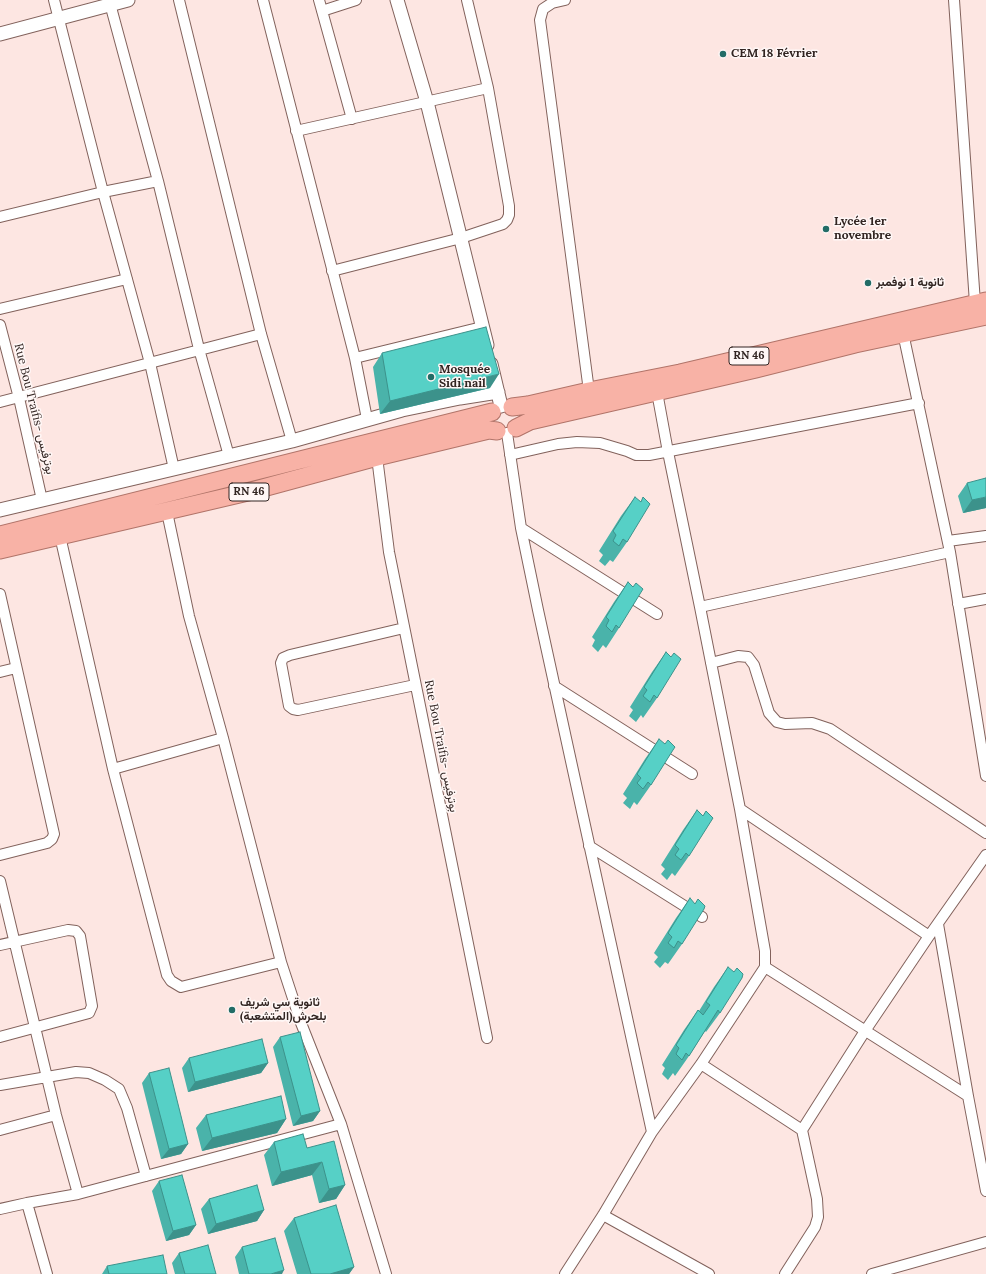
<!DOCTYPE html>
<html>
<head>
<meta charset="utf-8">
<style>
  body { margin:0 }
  canvas { display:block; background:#fde6e2 }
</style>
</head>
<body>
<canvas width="986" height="1274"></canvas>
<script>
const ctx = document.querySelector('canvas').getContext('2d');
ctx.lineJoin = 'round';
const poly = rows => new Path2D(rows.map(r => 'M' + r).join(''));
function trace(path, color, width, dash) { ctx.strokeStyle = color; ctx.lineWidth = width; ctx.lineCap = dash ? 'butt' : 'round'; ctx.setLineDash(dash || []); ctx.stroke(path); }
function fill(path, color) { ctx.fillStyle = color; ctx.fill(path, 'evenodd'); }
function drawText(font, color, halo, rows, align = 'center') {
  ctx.font = font + ' Lora,Vazirmatn,serif'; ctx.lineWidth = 3; ctx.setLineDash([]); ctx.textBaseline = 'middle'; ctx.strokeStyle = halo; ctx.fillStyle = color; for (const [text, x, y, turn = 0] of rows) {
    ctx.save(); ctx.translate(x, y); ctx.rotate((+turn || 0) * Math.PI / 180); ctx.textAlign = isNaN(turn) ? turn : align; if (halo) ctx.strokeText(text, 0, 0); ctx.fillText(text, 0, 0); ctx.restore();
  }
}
const minor = poly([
  [54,0,103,192,150,363,174,469],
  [109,0,158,181,199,349,229,456],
  [179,0,261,334,292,441],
  [263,0,355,358,367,419],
  [319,0,352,119],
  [565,0,552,3,543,9,540,20,589,391],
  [954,0,975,303],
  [322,11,356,0],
  [296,131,488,88],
  [0,217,103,192,158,181],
  [332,271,461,238,503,224,507,220,509,215,509,206,488,88,467,0],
  [0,309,127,279],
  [0,325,19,398,42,500],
  [903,333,950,552,986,776],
  [355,358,482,327],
  [657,392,668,452,700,607,740,809,765,951,765,967,968,1096,986,1191],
  [0,402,261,334],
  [507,433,521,528,538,610,652,1132],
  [510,455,558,444,577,442,600,443,627,451,636,455,649,455,919,403],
  [377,457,389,552,487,1038],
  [167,512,189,616,223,738,281,962,301,1023,341,1124,386,1274],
  [521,528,657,614],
  [60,536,113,769,167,975,171,981,181,987,281,962],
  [948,541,986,536],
  [0,594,54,834,52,839,47,843,0,855],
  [958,604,986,599],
  [700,607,950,552],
  [404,628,290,655,283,658,281,663,289,706,293,709,298,710,415,685],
  [711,663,738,656,748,657,754,665,769,713,777,722,785,724,812,723,830,729,986,833],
  [0,672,16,668],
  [554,686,692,774],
  [113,769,223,738],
  [740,809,929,936],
  [589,846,702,917],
  [0,881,56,1115,78,1194],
  [938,924,968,1096],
  [0,945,68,930,76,931,80,936,92,1006,89,1013,0,1037],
  [701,1064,802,1130,817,1199,818,1217,815,1227,785,1274],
  [0,1085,76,1072,89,1073,105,1080,119,1089,127,1108,146,1176],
  [0,1130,56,1115],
  [802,1130,865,1031,929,936,986,855],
  [27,1203,47,1274],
  [0,1209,27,1203,78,1194,341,1124],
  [603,1215,709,1274],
  [565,1274,603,1215,652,1132,701,1064,765,967],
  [872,1274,986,1242]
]);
const tertiary = poly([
  [397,0,427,102,487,345],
  [0,34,128,0],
  [491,364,501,406],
  [0,510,292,441,402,410,460,398,498,392]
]);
const trunk = poly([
  [512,407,528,405,589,391,680,373,986,301],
  [516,428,530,421,756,369,855,344,986,316],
  [0,535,492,412],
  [0,550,248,492,377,457,489,430,497,431]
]);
const wall = poly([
  [382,353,490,388,380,414,373,367],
  [967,483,986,508,963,513,958,496],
  [635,497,627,542,613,562,610,560,605,566,599,561,603,555,599,551,621,516],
  [628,582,619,628,606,648,603,645,598,652,592,646,595,640,592,637,614,602],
  [666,652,657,698,643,718,641,715,636,722,629,716,633,710,630,707,652,672],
  [659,739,651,785,637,805,634,802,630,809,623,803,627,798,623,794,645,759],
  [697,810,689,856,675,876,672,873,667,880,661,874,665,869,661,865,683,830],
  [690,898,682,944,668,964,665,962,660,968,654,962,658,957,654,953,676,918],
  [728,967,720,1013,706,1032,705,1031,689,1056,675,1076,673,1073,668,1080,662,1074,665,1068,662,1065,684,1030,698,1010,699,1011,714,987],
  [280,1037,320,1111,313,1121,293,1126,273,1047],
  [189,1058,268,1063,261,1073,188,1092,182,1068],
  [149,1073,188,1144,181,1154,161,1159,142,1083],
  [206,1115,286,1119,277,1133,202,1151,196,1128],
  [274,1142,307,1148,345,1185,336,1199,319,1203,312,1175,272,1186,264,1155],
  [159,1181,196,1225,189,1235,166,1241,152,1191],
  [209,1199,264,1210,257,1221,208,1234,201,1209],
  [294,1218,354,1267,349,1274,297,1274,284,1231],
  [242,1247,282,1274,239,1274,235,1257],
  [179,1253,216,1274,175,1274,172,1263],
  [107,1266,167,1274,102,1274]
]);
const shadedWall = poly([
  [499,374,490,388,380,414,390,401],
  [986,497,986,508,963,513,972,500],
  [268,1063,261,1073,188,1092,195,1082],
  [320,1111,313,1121,293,1126,301,1116],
  [286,1119,277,1133,202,1151,212,1138],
  [188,1144,181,1154,161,1159,169,1149],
  [322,1162,312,1175,272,1186,281,1172],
  [345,1185,336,1199,319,1203,329,1189],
  [264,1210,257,1221,208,1234,216,1224],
  [196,1225,189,1235,166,1241,173,1231],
  [354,1267,349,1274,330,1274],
  [284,1270,282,1274,271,1274]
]);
const building = poly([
  [486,327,499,374,390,401,382,353,486,327],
  [986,478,986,497,972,500,967,483,986,478],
  [635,497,641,502,643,497,650,504,627,542,623,539,619,546,613,541,616,535,613,531,635,497],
  [628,582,633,587,636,583,643,589,619,628,616,625,612,632,606,626,609,620,606,617,628,582],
  [666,652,671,657,674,653,681,659,657,698,654,695,650,702,643,696,647,690,644,687,666,652],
  [659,739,665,744,668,740,675,747,673,750,651,785,648,782,643,789,637,783,641,778,637,774,659,739],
  [697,810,703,816,706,811,713,818,689,856,686,853,681,860,675,855,679,849,675,845,697,810],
  [690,898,695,904,698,899,705,906,704,909,682,944,678,941,674,948,668,943,672,937,668,933,690,898],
  [728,967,734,972,737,968,743,974,742,978,720,1013,718,1010,689,1056,686,1053,682,1060,676,1054,679,1048,676,1045,698,1010,703,1015,710,1005,706,1002,728,967],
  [300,1032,320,1111,301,1116,280,1037,300,1032],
  [262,1039,268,1063,195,1082,189,1058,262,1039],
  [169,1068,188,1144,169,1149,149,1073,169,1068],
  [281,1096,286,1119,212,1138,206,1115,281,1096],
  [303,1134,307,1148,334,1141,345,1185,329,1189,322,1162,281,1172,274,1142,303,1134],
  [182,1175,196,1225,173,1231,159,1181,182,1175],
  [257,1185,264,1210,216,1224,209,1199,257,1185],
  [336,1205,354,1267,330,1274,311,1274,294,1218,336,1205],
  [275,1238,284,1270,271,1274,249,1274,242,1247,275,1238],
  [208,1245,216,1274,185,1274,179,1253,208,1245],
  [163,1255,167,1274,109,1274,107,1266,163,1255]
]);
const markers = [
  [723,54,4,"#226c66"],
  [826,229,4,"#226c66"],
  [868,283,4,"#226c66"],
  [431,377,4,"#226c66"],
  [232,1010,4,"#226c66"]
];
const shields = [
  [749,356,40],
  [249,492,40]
];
const shieldNames = [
  ["RN 46",749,356],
  ["RN 46",249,492]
];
const poiNames = [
  ["CEM 18 Février",731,54],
  ["Lycée 1er",834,222],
  ["novembre",834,236],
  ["ثانوية 1 نوفمبر",876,283],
  ["Mosquée",439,370],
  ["Sidi nail",439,384],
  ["ثانوية سي شريف",240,1003],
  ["بلحرش(المتشعبة)",240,1017]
];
const streetNames = [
  ["Rue Bou Traifis- بوترفيس",34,409,76],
  ["Rue Bou Traifis- بوترفيس",441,746,79]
];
trace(minor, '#82625c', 12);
trace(tertiary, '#82625c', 15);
trace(trunk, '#b17469', 19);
trace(minor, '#fff', 10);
trace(tertiary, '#fff', 13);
trace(trunk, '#f8b2a6', 17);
fill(wall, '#4ab3aa');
fill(shadedWall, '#3c928b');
fill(building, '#56d0c6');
trace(building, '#3c928b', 1);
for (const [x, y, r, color] of markers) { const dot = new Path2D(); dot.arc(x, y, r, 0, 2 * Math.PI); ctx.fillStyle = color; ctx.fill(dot); trace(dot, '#fff7f6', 1.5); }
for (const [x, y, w] of shields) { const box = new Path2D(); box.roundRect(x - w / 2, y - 9, w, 18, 3); ctx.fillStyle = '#fff7f6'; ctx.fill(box); trace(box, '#322522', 1); }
drawText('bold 11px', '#322522', null, shieldNames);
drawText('bold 12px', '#322522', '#fff7f6', poiNames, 'left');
drawText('12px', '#322522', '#fff7f6', streetNames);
</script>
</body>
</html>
